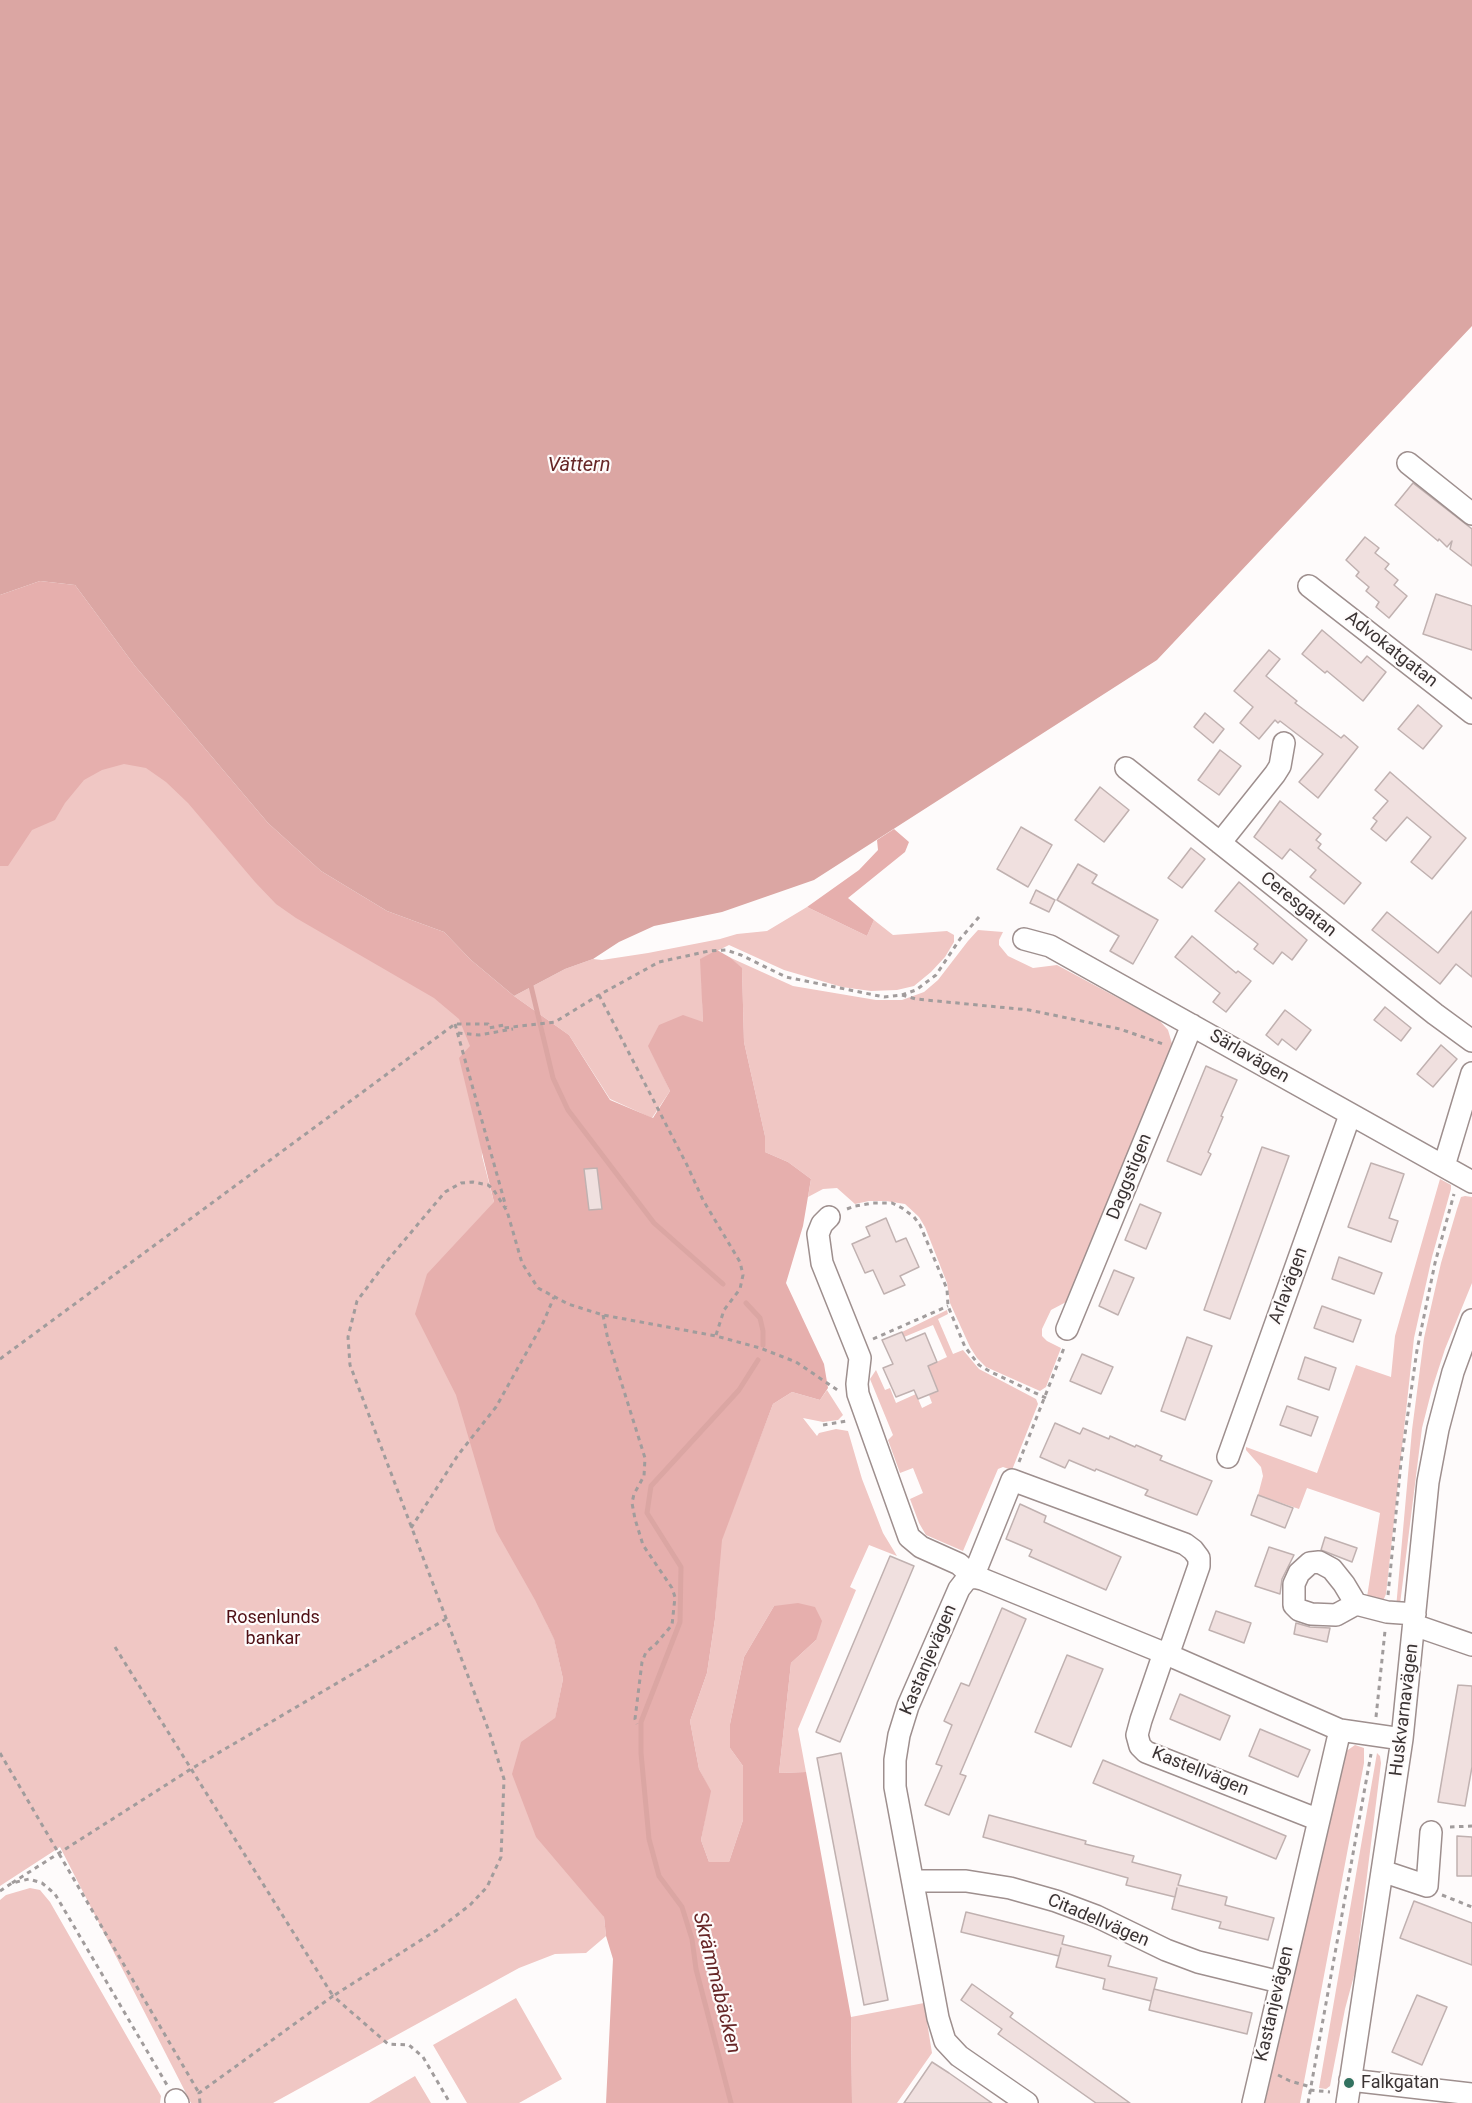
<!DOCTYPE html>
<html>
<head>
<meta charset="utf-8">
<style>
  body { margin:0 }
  canvas { display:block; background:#fefbfb }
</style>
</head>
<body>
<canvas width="1472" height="2103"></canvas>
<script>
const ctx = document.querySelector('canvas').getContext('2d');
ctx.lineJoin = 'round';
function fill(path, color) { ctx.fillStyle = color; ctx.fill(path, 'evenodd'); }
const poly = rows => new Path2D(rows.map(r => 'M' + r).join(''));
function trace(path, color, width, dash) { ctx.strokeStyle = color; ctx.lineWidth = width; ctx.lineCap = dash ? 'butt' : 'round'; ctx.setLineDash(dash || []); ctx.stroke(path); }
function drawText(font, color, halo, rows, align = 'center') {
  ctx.font = font + ' Roboto,sans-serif'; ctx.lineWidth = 4.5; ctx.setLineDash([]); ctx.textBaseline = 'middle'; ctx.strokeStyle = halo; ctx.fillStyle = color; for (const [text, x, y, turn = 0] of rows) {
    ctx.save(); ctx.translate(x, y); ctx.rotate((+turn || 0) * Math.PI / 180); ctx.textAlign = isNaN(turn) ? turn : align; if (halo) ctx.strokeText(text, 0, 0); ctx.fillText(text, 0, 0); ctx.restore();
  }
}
const green = poly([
  [0,613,241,820,474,975,482,1156,494,1202,547,1624,554,1638,563,1679,555,1719,604,1917,606,1936,586,1953,555,1954,519,1968,273,2103,191,2103,60,1847,0,1886],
  [807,907,867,936,874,920,893,935,947,931,954,935,954,942,945,957,931,972,914,986,897,990,871,991,842,987,784,970,729,945,701,959,703,1022,649,1045,670,1091,652,1118,610,1099,569,1035,514,996,565,969,593,959,602,960,648,953,720,939,737,934,767,931],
  [978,930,1003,932,999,940,999,945,1008,956,1033,968,1057,965,1159,1020,1168,1030,1173,1047,1068,1301,1051,1310,1042,1329,1042,1336,1047,1341,1061,1348,1046,1387,1040,1391,986,1367,977,1358,970,1347,950,1303,947,1283,925,1227,919,1217,905,1204,886,1201,869,1201,855,1204,837,1188,823,1189,808,1197,811,1179,788,1162,765,1152,765,1136,744,1042,742,969,731,958,793,986,876,1000,902,1000,924,992,938,980,968,941],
  [1440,1179,1451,1185,1451,1189,1432,1257,1414,1338,1386,1594,1383,1601,1367,1597,1380,1513,1307,1488,1299,1509,1258,1495,1263,1476,1261,1467,1246,1450,1246,1447,1317,1473,1356,1365,1391,1377,1395,1336],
  [1465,1196,1472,1197,1472,1283,1445,1349,1432,1389,1422,1428,1400,1604,1396,1608,1412,1430,1424,1338,1441,1263,1457,1209,1461,1197],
  [947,1310,948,1314,938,1319,953,1354,963,1350,979,1369,1036,1399,1038,1404,1012,1470,1003,1467,998,1469,963,1551,926,1535,919,1523,910,1499,923,1493,913,1468,900,1473,888,1440,893,1435,870,1379,876,1370,885,1390,890,1388,896,1403,916,1394,922,1408,932,1403,929,1395,938,1391,928,1366,947,1357,933,1325,904,1337,902,1332],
  [827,1390,843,1415,838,1420,823,1422,803,1418,817,1436,819,1433,836,1429,848,1431,862,1479,883,1533,897,1556,869,1545,850,1587,856,1590,798,1729,806,1772,779,1773,791,1663,816,1640,774,1606,744,1657,730,1724,730,1748,743,1766,743,1820,729,1862,709,1862,701,1840,710,1791,699,1769,690,1721,707,1673,715,1619,721,1540,773,1404,792,1392,820,1400],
  [1355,1745,1364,1748,1364,1763,1300,2103,1265,2103,1345,1752],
  [1377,1753,1380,1756,1381,1763,1355,1972,1345,2009,1330,2086,1326,2089,1319,2088],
  [30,1888,40,1890,50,1902,161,2096,160,2103,0,2103,0,1900,6,1895],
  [516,1998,562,2079,519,2103,467,2103,433,2045],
  [924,2003,932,2053,897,2103,852,2103,851,2017],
  [415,2076,431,2103,369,2103,374,2100]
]);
const forest = poly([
  [40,581,75,585,135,666,268,823,321,871,387,911,444,932,471,960,514,996,569,1035,610,1100,653,1118,670,1091,648,1046,659,1025,683,1015,703,1022,700,959,717,950,731,958,742,968,744,1042,765,1136,765,1152,788,1162,811,1179,803,1226,786,1283,824,1364,828,1388,820,1400,792,1392,773,1404,722,1540,715,1619,707,1673,690,1721,699,1769,711,1791,701,1840,709,1862,729,1862,743,1820,743,1766,730,1748,730,1724,744,1657,774,1606,798,1603,815,1607,822,1621,816,1640,791,1663,779,1773,806,1772,851,2017,852,2103,606,2103,613,1959,606,1936,604,1917,536,1837,512,1774,521,1742,555,1718,563,1679,554,1639,535,1600,496,1531,456,1395,415,1314,427,1274,494,1202,459,1058,470,1046,459,1019,434,998,296,918,276,904,255,882,188,803,166,782,146,768,124,764,102,770,84,780,65,803,55,820,32,830,8,866,0,866,0,595],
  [894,829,909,842,905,852,848,898,874,920,867,936,807,907,859,870,878,850,877,840]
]);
const water = poly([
  [0,0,1472,0,1472,326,1157,660,814,880,722,912,654,926,619,942,593,959,565,969,514,996,471,960,444,932,387,911,321,871,268,823,135,666,75,585,40,581,0,595]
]);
const stream = poly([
  [531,986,553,1078,568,1110,654,1223,723,1284],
  [746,1303,760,1318,763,1331,763,1345],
  [731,2103,696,1969,692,1939,682,1907,659,1876,649,1839,641,1753,641,1722,680,1622,681,1567,647,1513,651,1486,739,1390,758,1360]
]);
const building = poly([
  [1413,483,1472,529,1472,566,1450,549,1452,541,1447,547,1439,539,1438,541,1395,505,1413,483],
  [1365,537,1379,548,1375,553,1389,564,1385,569,1398,580,1394,585,1407,596,1389,618,1376,607,1379,602,1366,591,1369,587,1356,576,1359,572,1346,560,1365,537],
  [1436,594,1472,606,1472,650,1423,634,1436,594],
  [1322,630,1361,663,1367,656,1386,672,1363,701,1327,671,1325,673,1302,654,1322,630],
  [1269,650,1280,659,1266,676,1297,701,1295,703,1341,738,1344,735,1358,747,1318,798,1299,782,1323,754,1280,721,1278,723,1275,720,1259,739,1240,723,1253,707,1234,691,1269,650],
  [1418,705,1442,726,1423,749,1398,729,1418,705],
  [1205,713,1224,729,1213,743,1194,727,1205,713],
  [1220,750,1241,766,1219,795,1198,780,1220,750],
  [1390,772,1466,838,1432,879,1411,862,1431,837,1407,817,1386,841,1371,829,1377,821,1373,818,1388,801,1375,790,1390,772],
  [1100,787,1129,810,1104,842,1075,820,1100,787],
  [1280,801,1321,834,1316,840,1321,844,1318,848,1361,883,1344,904,1310,877,1316,870,1290,849,1282,859,1254,837,1280,801],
  [1021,827,1052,845,1028,887,997,869,1021,827],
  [1191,848,1205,859,1182,888,1168,878,1191,848],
  [1078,864,1097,875,1092,883,1158,920,1133,964,1110,951,1119,936,1057,900,1078,864],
  [1239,882,1307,940,1292,960,1282,952,1273,964,1254,949,1258,944,1215,911,1239,882],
  [1036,890,1055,900,1049,912,1030,903,1036,890],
  [1472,911,1472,977,1456,964,1440,984,1372,930,1387,912,1438,953,1472,911],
  [1192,936,1236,973,1238,971,1251,981,1226,1012,1213,1002,1220,993,1175,957,1192,936],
  [1385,1007,1411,1028,1401,1041,1374,1020,1385,1007],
  [1285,1010,1311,1030,1296,1050,1282,1039,1278,1045,1266,1035,1285,1010],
  [1441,1045,1457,1059,1433,1087,1417,1074,1441,1045],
  [1206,1066,1237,1080,1221,1116,1223,1117,1208,1152,1211,1154,1201,1175,1167,1161,1206,1066],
  [1262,1147,1289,1156,1230,1319,1204,1310,1262,1147],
  [1371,1163,1404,1174,1389,1218,1398,1221,1391,1242,1348,1227,1371,1163],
  [597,1168,602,1209,589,1210,584,1169,597,1168],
  [1140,1204,1161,1213,1146,1249,1125,1240,1140,1204],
  [886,1218,896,1242,906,1238,919,1267,900,1276,905,1285,884,1294,873,1270,865,1273,852,1244,870,1236,866,1227,886,1218],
  [1339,1257,1382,1273,1374,1294,1332,1279,1339,1257],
  [1114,1270,1134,1278,1118,1315,1099,1306,1114,1270],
  [1322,1306,1361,1320,1353,1342,1314,1328,1322,1306],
  [902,1332,906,1341,925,1333,937,1362,928,1366,938,1391,918,1399,914,1390,896,1397,883,1368,893,1364,882,1340,902,1332],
  [1187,1337,1212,1346,1185,1420,1161,1411,1187,1337],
  [1082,1354,1113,1367,1101,1394,1070,1381,1082,1354],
  [1305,1357,1336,1368,1329,1390,1298,1379,1305,1357],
  [1287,1406,1318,1417,1311,1436,1280,1425,1287,1406],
  [1055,1423,1080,1434,1083,1428,1109,1439,1110,1436,1135,1447,1136,1445,1162,1456,1160,1460,1212,1481,1197,1515,1145,1495,1148,1490,1096,1469,1095,1471,1069,1460,1065,1468,1040,1457,1055,1423],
  [1258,1495,1293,1508,1285,1528,1251,1515,1258,1495],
  [1020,1504,1046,1516,1044,1522,1121,1557,1106,1590,1029,1556,1032,1550,1006,1539,1020,1504],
  [1325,1537,1357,1548,1352,1562,1321,1550,1325,1537],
  [1269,1547,1294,1555,1282,1579,1280,1594,1255,1586,1269,1547],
  [890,1556,914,1566,840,1742,816,1732,890,1556],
  [1002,1608,1026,1619,960,1774,966,1776,949,1815,925,1805,942,1766,936,1764,952,1725,944,1721,961,1683,969,1686,1002,1608],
  [1216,1611,1251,1623,1244,1643,1209,1630,1216,1611],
  [1296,1623,1310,1627,1330,1628,1327,1642,1294,1634,1296,1623],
  [1067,1655,1103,1669,1071,1747,1035,1732,1067,1655],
  [1458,1685,1472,1686,1472,1767,1465,1806,1438,1802,1458,1685],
  [1180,1694,1230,1716,1220,1740,1170,1719,1180,1694],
  [1260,1729,1310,1750,1298,1777,1249,1756,1260,1729],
  [841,1753,888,2000,864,2005,817,1758,841,1753],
  [1103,1760,1286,1836,1276,1859,1093,1783,1103,1760],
  [989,1815,1086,1841,1085,1844,1134,1856,1132,1862,1181,1875,1178,1885,1227,1897,1225,1905,1274,1918,1268,1940,1219,1928,1221,1922,1172,1909,1177,1888,1175,1897,1126,1885,1128,1878,983,1837,989,1815],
  [1457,1836,1472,1837,1472,1876,1457,1876,1457,1836],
  [1414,1901,1472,1923,1472,1965,1400,1938,1414,1901],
  [966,1912,1064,1936,1062,1944,1111,1956,1108,1966,1157,1978,1151,2001,1103,1989,1105,1979,1056,1967,1061,1948,1059,1956,961,1932,966,1912],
  [972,1984,1013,2013,1010,2017,1130,2103,1096,2103,998,2034,1002,2029,961,2000,972,1984],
  [1154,1989,1252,2013,1247,2034,1149,2010,1154,1989],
  [1417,1995,1447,2007,1422,2065,1392,2052,1417,1995],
  [932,2062,949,2073,992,2103,904,2103,932,2062]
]);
const path = poly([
  [599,995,687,1165,703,1200,740,1262,743,1275,740,1289,724,1310,716,1335],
  [902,995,916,999,1029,1010,1120,1029,1166,1045],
  [455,1024,506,1207],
  [458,1033,479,1035,513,1029],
  [847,1209,855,1206,873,1203,892,1203,902,1208,914,1217,920,1225,947,1289,948,1306,965,1347,979,1365,991,1372,1046,1398],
  [603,1315,608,1340,645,1458,644,1476,634,1494,632,1503,635,1519,643,1545,672,1588,675,1597,672,1625,655,1645,646,1652,642,1662,635,1719,637,1724],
  [873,1339,948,1306],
  [0,1359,455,1024,488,1024,489,1028,504,1025,504,1028,555,1022,599,995,659,962,709,951,726,950,741,955,786,977,884,997,902,995,916,990,936,975,960,939,979,917],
  [823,1425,847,1421],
  [1019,1462,1064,1348],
  [411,1528,458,1455,496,1407,543,1323,554,1297],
  [1388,1595,1401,1462,1417,1350,1435,1263,1454,1194],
  [115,1647,333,1996,440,1928,470,1905,487,1887,501,1857,504,1779,490,1734,350,1365,348,1337,357,1301,387,1261,445,1192,461,1183,473,1182,488,1185,493,1189,507,1211,522,1263,538,1288,568,1304,603,1315,716,1336,760,1348,796,1362,839,1391],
  [1376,1717,1385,1631],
  [0,1753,199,2093],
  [1450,1827,1472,1826],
  [12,1883,191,1769,446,1619],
  [0,1891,12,1883,29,1879,42,1883,55,1894,167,2085],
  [1442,1895,1472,1907],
  [1278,2075,1290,2081,1311,2087],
  [1310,2090,1330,2092],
  [200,2103,199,2093,333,1996,388,2044,409,2045,423,2057,450,2103],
  [1308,2103,1371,1754]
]);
const minor = poly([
  [1408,463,1472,514],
  [1309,586,1472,713],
  [1126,768,1435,1014,1472,1041],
  [1220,843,1275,774,1280,766,1284,743],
  [1024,939,1050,946,1472,1182],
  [1444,1166,1472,1073],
  [829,1217,822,1224,818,1234,822,1263,860,1358,857,1384,858,1394,909,1537,921,1547,959,1564,973,1577,1012,1480,1185,1544,1193,1550,1199,1558,1199,1566,1168,1655],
  [1067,1329,1192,1025],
  [1228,1457,1350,1115],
  [1356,1604,1336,1615,1311,1614,1299,1610,1294,1605,1294,1584,1299,1573,1310,1563,1319,1562,1332,1569,1344,1584,1356,1604,1387,1612,1415,1614],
  [1414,1625,1472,1645],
  [1164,1653,1141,1720,1137,1735,1140,1746,1146,1752,1319,1820],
  [1382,1871,1427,1886,1431,1832],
  [913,1881,966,1881,1010,1888,1056,1901,1096,1916,1166,1950,1198,1962,1280,1982],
  [1350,2080,1472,2094],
  [176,2100,178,2103],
  [1027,2103,959,2056,945,2041,938,2018,895,1787,895,1760,899,1735,908,1706,959,1589,966,1580,973,1577,982,1579,1164,1653,1340,1730,1402,1739],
  [1253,2103,1340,1730],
  [1347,2103,1402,1739,1428,1482,1438,1429,1453,1372,1472,1320]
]);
const markers = [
  [1349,2083,6,"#337260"]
];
const streetNames = [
  ["Advokatgatan",1391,650,38],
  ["Ceresgatan",1298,905,39],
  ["Särlavägen",1249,1057,30],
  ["Daggstigen",1130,1177,-68],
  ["Arlavägen",1289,1286,-70],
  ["Kastanjevägen",929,1660,-67],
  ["Huskvarnavägen",1405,1710,-83],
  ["Kastellvägen",1200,1772,22],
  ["Citadellvägen",1098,1921,23],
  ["Kastanjevägen",1275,2004,-77]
];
const parkNames = [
  ["Rosenlunds",273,1618],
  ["bankar",273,1639]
];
const poiNames = [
  ["Falkgatan",1361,2083]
];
const waterNames = [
  ["Vättern",579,466],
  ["Skrämmabäcken",716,1983,76]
];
fill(green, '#f0c7c4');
fill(forest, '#e6afad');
fill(water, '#dba6a3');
trace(stream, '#dba6a3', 5);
fill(building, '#f0e0df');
trace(building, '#c0b1b0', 1.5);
trace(minor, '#9e8f8e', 24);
trace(path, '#a19c9c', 3, [4.5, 4.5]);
trace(minor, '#fff', 21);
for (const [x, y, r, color] of markers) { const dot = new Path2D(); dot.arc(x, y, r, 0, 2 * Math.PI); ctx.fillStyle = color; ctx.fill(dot); trace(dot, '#fefbfb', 2); }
drawText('18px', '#3a3333', '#fefbfb', streetNames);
drawText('18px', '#4f0f14', '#fefbfb', parkNames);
drawText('18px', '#3a3333', '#fefbfb', poiNames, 'left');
drawText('italic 20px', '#672627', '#fefbfb', waterNames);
</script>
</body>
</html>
